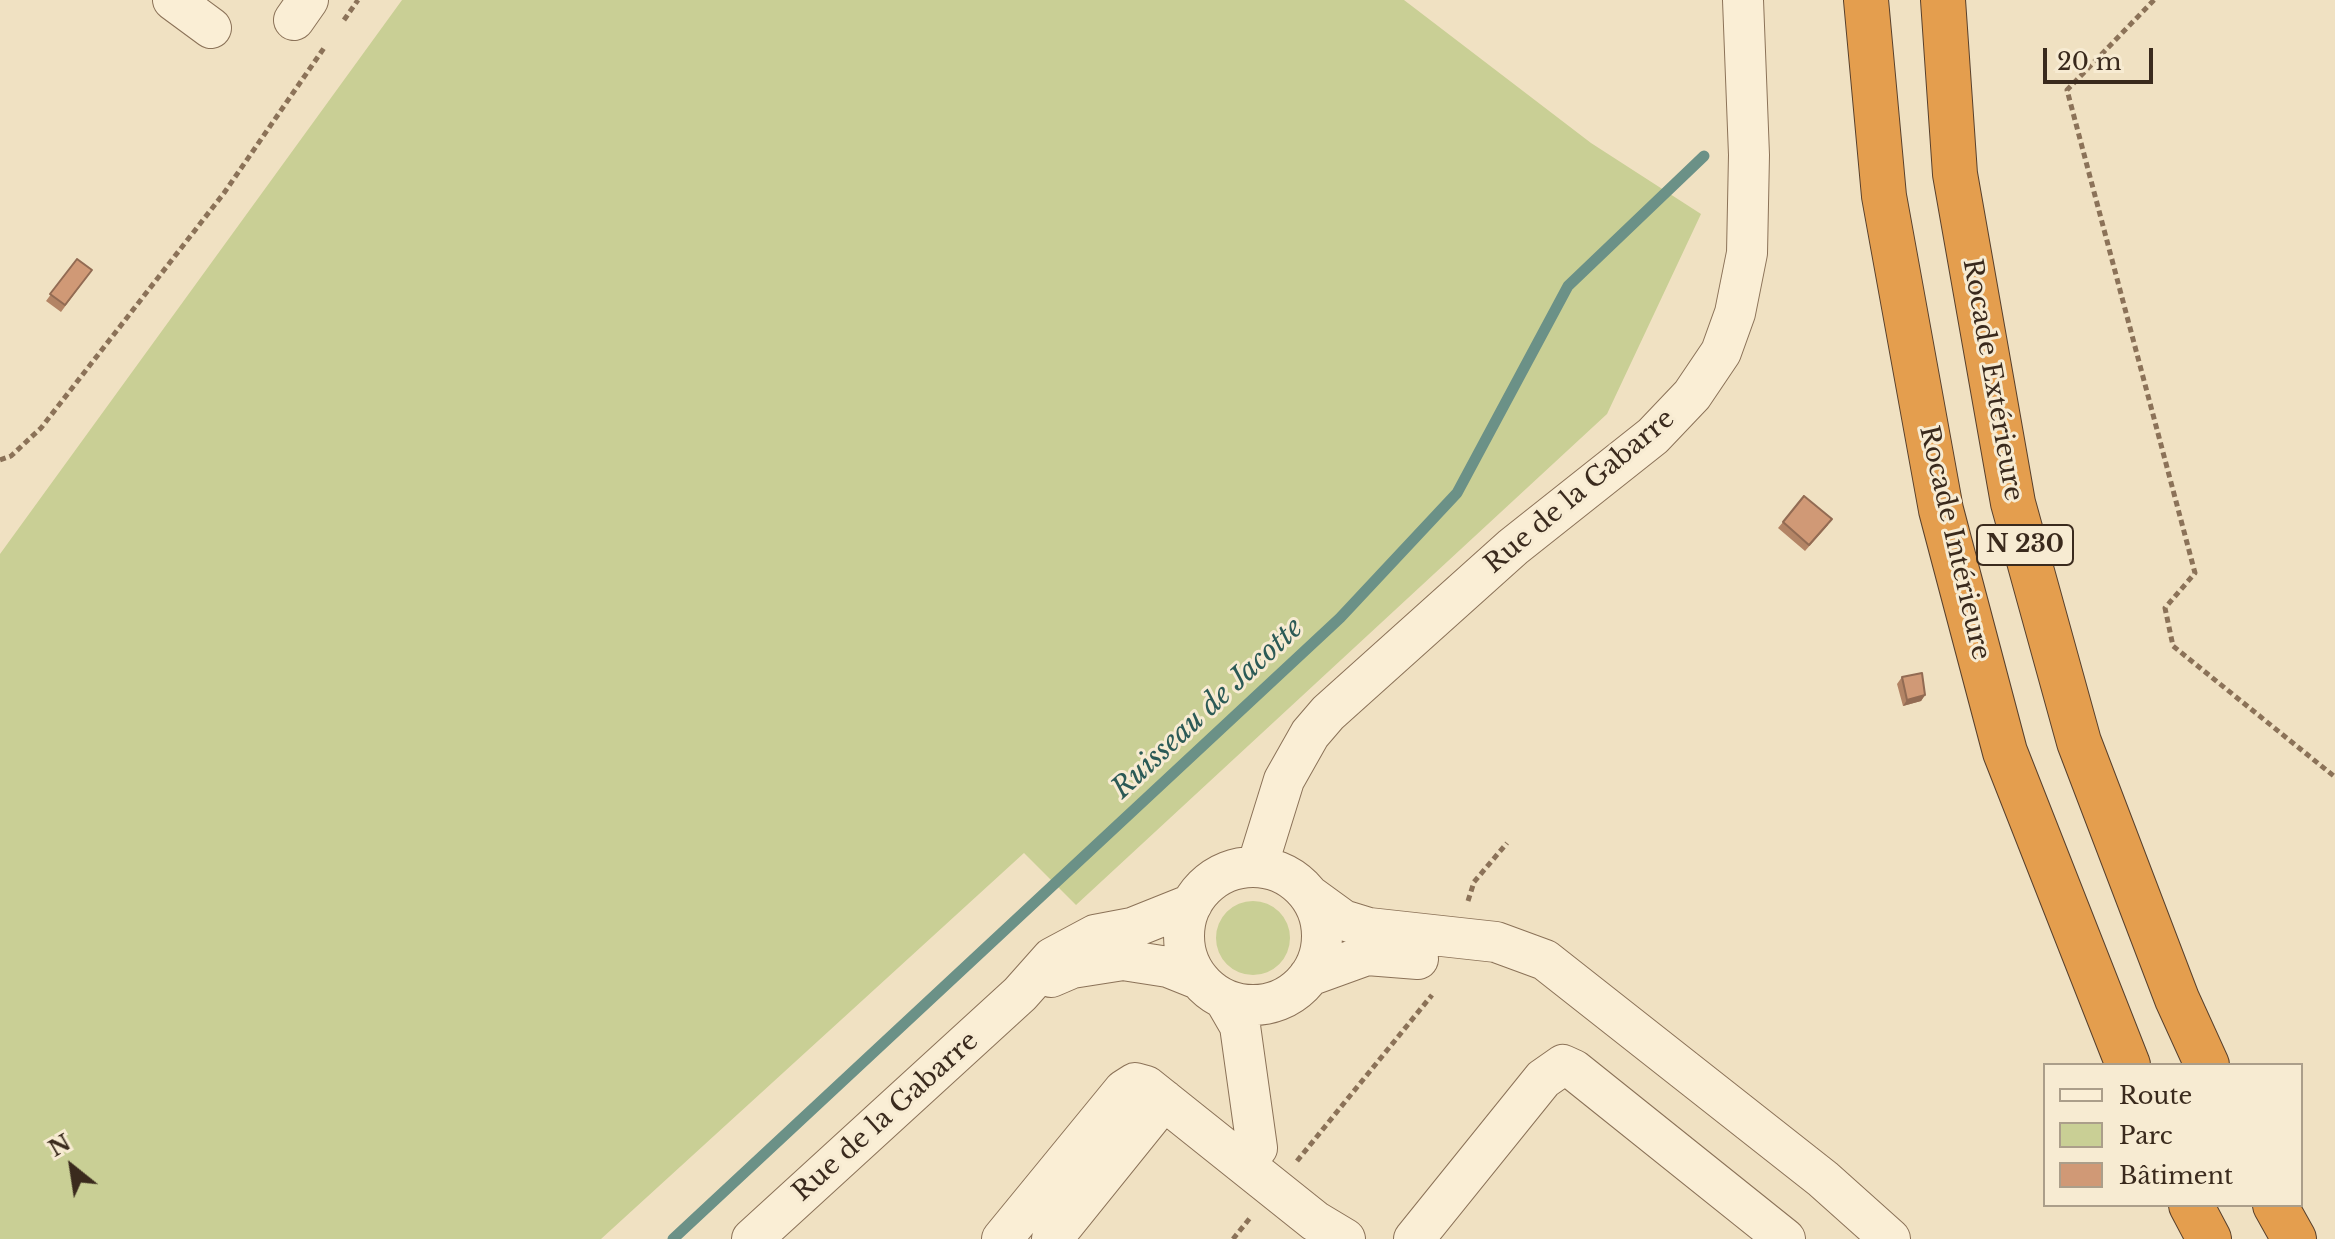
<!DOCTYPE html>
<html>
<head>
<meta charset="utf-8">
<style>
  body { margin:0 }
  #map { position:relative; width:2335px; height:1239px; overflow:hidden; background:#f0e1c2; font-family:"Libre Baskerville",serif }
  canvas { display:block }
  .legend { position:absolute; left:2043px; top:1063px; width:260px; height:144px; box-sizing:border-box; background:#f7ebd2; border:2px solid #ab9e8a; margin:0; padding:10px 14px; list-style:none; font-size:24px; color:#3a2a1d }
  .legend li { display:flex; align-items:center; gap:16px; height:40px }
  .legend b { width:40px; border:2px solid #ab9e8a }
  .north { position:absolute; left:32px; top:1127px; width:80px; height:80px; -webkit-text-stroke:6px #f7ebd2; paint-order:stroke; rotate:330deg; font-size:22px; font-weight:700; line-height:32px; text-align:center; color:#3a2a1d }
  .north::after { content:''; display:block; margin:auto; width:28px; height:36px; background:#3a2a1d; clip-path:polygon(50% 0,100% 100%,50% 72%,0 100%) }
  .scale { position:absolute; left:2043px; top:48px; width:110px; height:36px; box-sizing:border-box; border:4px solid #3a2a1d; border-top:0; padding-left:10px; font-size:24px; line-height:28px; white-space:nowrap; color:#3a2a1d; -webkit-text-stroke:6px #f7ebd2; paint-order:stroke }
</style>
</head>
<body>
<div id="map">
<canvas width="2335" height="1239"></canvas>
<ul class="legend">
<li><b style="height:10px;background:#faeed5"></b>Route</li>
<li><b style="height:22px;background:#c9cf95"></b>Parc</li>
<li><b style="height:22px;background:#d09976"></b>Bâtiment</li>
</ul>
<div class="north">N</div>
<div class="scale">20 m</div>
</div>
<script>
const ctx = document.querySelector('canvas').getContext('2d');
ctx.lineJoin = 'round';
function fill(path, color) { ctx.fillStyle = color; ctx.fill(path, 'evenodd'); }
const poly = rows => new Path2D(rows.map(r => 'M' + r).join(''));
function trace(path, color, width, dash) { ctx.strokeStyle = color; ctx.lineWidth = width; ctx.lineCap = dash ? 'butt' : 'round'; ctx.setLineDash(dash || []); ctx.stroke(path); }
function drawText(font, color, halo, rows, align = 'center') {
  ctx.font = font + ' "Libre Baskerville",serif'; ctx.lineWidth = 6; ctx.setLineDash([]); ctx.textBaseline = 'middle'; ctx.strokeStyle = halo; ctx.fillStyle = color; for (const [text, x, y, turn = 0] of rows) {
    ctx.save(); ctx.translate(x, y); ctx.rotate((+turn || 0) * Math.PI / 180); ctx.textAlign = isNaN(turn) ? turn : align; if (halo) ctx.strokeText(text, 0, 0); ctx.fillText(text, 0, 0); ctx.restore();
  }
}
const green = poly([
  [402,0,1404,0,1591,143,1701,214,1607,414,1076,905,1024,853,601,1239,0,1239,0,554],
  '1216 938a37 37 0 1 1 74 0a37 37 0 1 1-74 0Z'
]);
const stream = poly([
  [673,1239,1340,618,1457,493,1568,286,1704,156]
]);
const path = poly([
  [2154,0,2067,90,2195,573,2165,608,2173,646,2335,777],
  [344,20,358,0],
  [0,460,11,456,41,428,224,193,324,48],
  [1468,901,1474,882,1507,843],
  [1297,1161,1432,995],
  [1233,1239,1250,1218]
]);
const minor = poly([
  [173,0,211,28],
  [294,20,308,0],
  [1257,867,1284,780,1310,734,1328,713,1513,547,1653,436,1692,395,1721,352,1735,313,1747,253,1749,155,1743,0],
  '1184 936a69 69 0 1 1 138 0a69 69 0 1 1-138 0Z',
  [1310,896,1343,920,1369,928,1496,942,1545,960,1823,1179,1890,1239],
  [1309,976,1367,955,1418,959],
  [1051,977,1072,968,1123,960,1168,967,1198,979],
  [1225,1000,1240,1026,1257,1148,1244,1164],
  [752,1239,1020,994,1052,958,1095,935,1132,928,1192,904],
  [1002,1239,1124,1090,1135,1083,1146,1086,1315,1221,1345,1239],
  [1052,1239,1164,1100],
  [1414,1239,1543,1079,1563,1065,1574,1070,1785,1239]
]);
const highway = poly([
  [1866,0,1884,196,1941,510,2005,752,2128,1065],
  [1943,0,1955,174,2013,503,2079,742,2177,999,2207,1065],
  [2191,1205,2209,1239],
  [2275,1205,2294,1239]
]);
const wall = poly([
  [77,259,92,270,61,312,46,301],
  [1783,522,1828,525,1805,551,1778,528],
  [1902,677,1925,695,1921,701,1903,706,1897,684]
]);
const shadedWall = poly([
  [1925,695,1921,701,1903,706,1907,700]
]);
const building = poly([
  [77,259,92,270,65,305,50,294,77,259],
  [1804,496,1832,519,1809,545,1783,522,1804,496],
  [1922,673,1925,695,1907,700,1902,677,1922,673]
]);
const shields = [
  [2025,545,96]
];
const shieldNames = [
  ["N 230",2025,545]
];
const streetNames = [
  ["Rocade Extérieure",1992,380,80],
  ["Rue de la Gabarre",1580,492,-40],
  ["Rocade Intérieure",1954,543,77],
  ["Rue de la Gabarre",886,1117,-42]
];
const waterNames = [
  ["Ruisseau de Jacotte",1208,709,-43]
];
fill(green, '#c9cf95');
trace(stream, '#6b9187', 11);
trace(minor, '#8b7258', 42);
trace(highway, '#58402c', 46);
trace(path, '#8b7258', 5, [6, 4]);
trace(minor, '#faeed5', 40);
trace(highway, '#e49e4e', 44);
fill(wall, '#b38465');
fill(shadedWall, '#926b53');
fill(building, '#d09976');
trace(building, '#926b53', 2);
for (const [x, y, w] of shields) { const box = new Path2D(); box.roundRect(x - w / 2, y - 20, w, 40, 6); ctx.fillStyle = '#f7ebd2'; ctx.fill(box); trace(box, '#3a2a1d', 2); }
drawText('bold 24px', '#3a2a1d', null, shieldNames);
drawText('26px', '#3a2a1d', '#f7ebd2', streetNames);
drawText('italic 28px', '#2b5a56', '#f7ebd2', waterNames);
</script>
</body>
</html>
